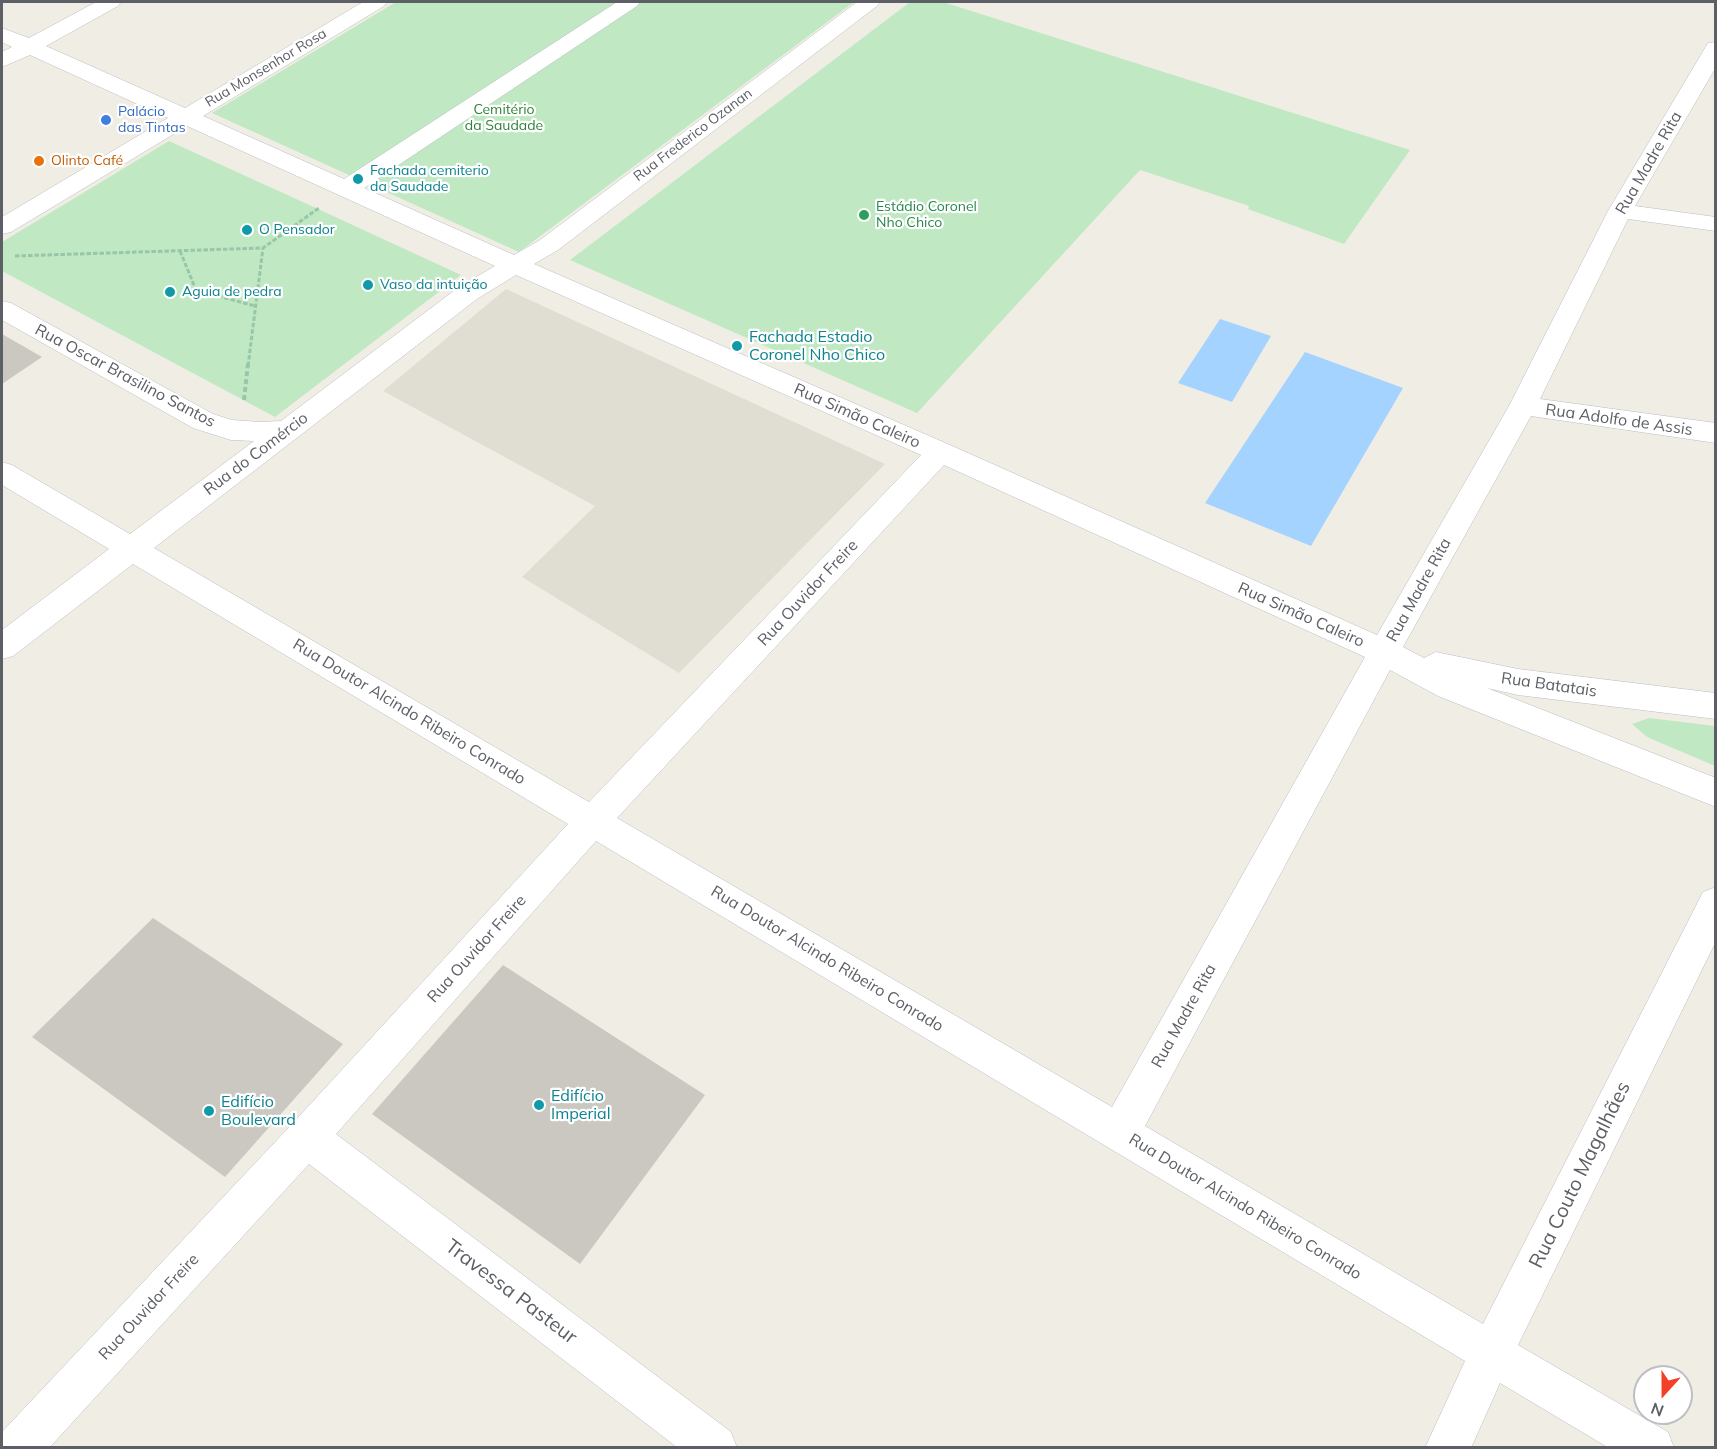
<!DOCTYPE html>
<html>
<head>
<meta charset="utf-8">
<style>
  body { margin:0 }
  #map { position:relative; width:1717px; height:1449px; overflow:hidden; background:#f0eee4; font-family:Mulish,sans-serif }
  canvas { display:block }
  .frame { position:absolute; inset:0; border:3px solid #5c6066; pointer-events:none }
  .north { position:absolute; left:1633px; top:1365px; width:60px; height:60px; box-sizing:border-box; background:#fff; border:2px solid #bebfc2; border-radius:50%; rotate:201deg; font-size:16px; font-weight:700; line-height:24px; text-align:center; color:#5c6066 }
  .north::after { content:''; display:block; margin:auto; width:21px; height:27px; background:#f34127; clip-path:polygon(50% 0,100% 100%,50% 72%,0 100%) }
</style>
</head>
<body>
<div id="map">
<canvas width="1717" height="1449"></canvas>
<div class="frame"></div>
<div class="north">N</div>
</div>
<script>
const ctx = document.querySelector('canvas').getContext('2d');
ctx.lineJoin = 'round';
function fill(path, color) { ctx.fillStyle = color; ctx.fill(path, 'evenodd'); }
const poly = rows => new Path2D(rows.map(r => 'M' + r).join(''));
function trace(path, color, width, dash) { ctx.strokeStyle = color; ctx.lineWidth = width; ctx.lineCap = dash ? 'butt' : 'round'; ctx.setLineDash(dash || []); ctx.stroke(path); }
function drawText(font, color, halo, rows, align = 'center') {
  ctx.font = font + ' Mulish,sans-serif'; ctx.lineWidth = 4.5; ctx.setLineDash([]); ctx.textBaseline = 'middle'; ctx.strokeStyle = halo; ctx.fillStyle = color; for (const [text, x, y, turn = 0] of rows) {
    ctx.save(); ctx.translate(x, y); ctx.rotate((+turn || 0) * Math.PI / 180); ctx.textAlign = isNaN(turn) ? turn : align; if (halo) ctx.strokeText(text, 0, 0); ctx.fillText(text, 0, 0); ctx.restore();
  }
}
const education = poly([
  [506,289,885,464,679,673,522,577,595,506,383,391]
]);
const green = poly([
  [396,2,854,2,519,252,212,113],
  [910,2,943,2,1410,150,1344,244,1248,209,1249,206,1140,170,917,413,570,260],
  [169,141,318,209,461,275,275,417,2,271,2,242],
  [1649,718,1715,726,1715,766,1647,737,1632,724]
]);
const water = poly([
  [1220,319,1271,336,1232,402,1178,383],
  [1305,352,1403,388,1311,546,1205,503]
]);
const building = poly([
  [2,334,42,357,2,384],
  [153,918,343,1044,225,1177,32,1037],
  [503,965,705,1095,580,1264,372,1114]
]);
const pathFar1 = poly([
  [180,251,196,290,255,306],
  [15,256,263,248,319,208],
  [248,366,263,248]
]);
const path = poly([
  [244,400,248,364]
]);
const minor = poly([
  [96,2,121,2,118,6,46,46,185,108,363,2,387,2,384,6,203,116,344,179,617,2,640,2,637,6,364,188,514,255,540,240,857,2,880,2,877,6,558,250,534,264,950,445,1377,635,1509,406,1608,211,1705,48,1708,43,1716,42,1716,67,1635,206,1716,217,1716,231,1628,219,1540,399,1716,423,1716,443,1531,416,1403,647,1424,658,1436,652,1518,669,1716,693,1716,719,1518,695,1487,688,1716,778,1716,807,1438,696,1390,670,1145,1126,1483,1324,1703,892,1716,887,1716,941,1518,1345,1668,1432,1674,1448,1609,1448,1500,1383,1471,1448,1425,1448,1465,1361,596,841,336,1134,731,1432,737,1448,678,1448,309,1164,49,1448,2,1448,2,1432,293,1123,568,824,133,564,13,656,2,659,2,630,109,549,2,485,2,462,12,465,130,534,254,441,231,440,193,428,2,320,2,301,11,303,213,414,232,420,261,422,281,421,459,287,495,266,187,126,11,232,2,234,2,217,168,118,30,55,2,67,2,52,12,47,2,42,2,28,29,38,96,2],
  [516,275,921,455,589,802,154,548,477,299,516,275],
  [944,465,1365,657,1112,1107,617,818,944,465]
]);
const markers = [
  [106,120,6,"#3f7fe0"],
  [39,161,6,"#e8710a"],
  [358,179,6,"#0f9aa8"],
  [864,215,6,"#2e9e5b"],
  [247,230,6,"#0f9aa8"],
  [368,285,6,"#0f9aa8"],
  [170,292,6,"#0f9aa8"],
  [737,346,6,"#0f9aa8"],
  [539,1105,6,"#0f9aa8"],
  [209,1111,6,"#0f9aa8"]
];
const farStreetnames = [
  ["Rua Monsenhor Rosa",266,68,-31],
  ["Rua Frederico Ozanan",693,135,-37]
];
const farParknames = [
  ["Cemitério",504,110],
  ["da Saudade",504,126]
];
const farShopnames = [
  ["Palácio",118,112],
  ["das Tintas",118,128]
];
const farFoodnames = [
  ["Olinto Café",51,161]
];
const farCulturenames = [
  ["Fachada cemiterio",370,171],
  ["da Saudade",370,187],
  ["O Pensador",259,230],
  ["Vaso da intuição",380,285],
  ["Aguia de pedra",182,292]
];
const farLeisurenames = [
  ["Estádio Coronel",876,207],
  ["Nho Chico",876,223]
];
const streetNames = [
  ["Rua Madre Rita",1649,163,-60],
  ["Rua Oscar Brasilino Santos",125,376,28],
  ["Rua Simão Caleiro",857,416,24],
  ["Rua Adolfo de Assis",1619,420,8],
  ["Rua do Comércio",256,454,-37],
  ["Rua Madre Rita",1419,590,-61],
  ["Rua Ouvidor Freire",808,593,-47],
  ["Rua Simão Caleiro",1301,615,24],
  ["Rua Batatais",1549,685,8],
  ["Rua Doutor Alcindo Ribeiro Conrado",409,712,31],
  ["Rua Ouvidor Freire",477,949,-48],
  ["Rua Doutor Alcindo Ribeiro Conrado",827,959,31],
  ["Rua Madre Rita",1184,1016,-61],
  ["Rua Doutor Alcindo Ribeiro Conrado",1245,1207,31],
  ["Rua Ouvidor Freire",149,1307,-47]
];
const cultureNames = [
  ["Fachada Estadio",749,337],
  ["Coronel Nho Chico",749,355],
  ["Edifício",551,1096],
  ["Imperial",551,1114],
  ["Edifício",221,1102],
  ["Boulevard",221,1120]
];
const nearStreetnames = [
  ["Rua Couto Magalhães",1580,1175,-64],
  ["Travessa Pasteur",511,1292,37]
];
fill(education, '#e0ddd3');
fill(green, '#c0e8c2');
fill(water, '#a5d3ff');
fill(building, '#cbc8c1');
trace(minor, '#b9bcc1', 1);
trace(pathFar1, '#97c7a8', 3, [4.5, 2]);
trace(path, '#97c7a8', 4, [5, 3]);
fill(minor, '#fff');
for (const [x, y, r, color] of markers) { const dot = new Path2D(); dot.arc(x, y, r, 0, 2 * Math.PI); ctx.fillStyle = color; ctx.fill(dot); trace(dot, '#fff', 2); }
drawText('14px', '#5c6066', '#fff', farStreetnames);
drawText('14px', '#2f8237', '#fff', farParknames);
drawText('14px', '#366cbe', '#fff', farShopnames, 'left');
drawText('14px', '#c56008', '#fff', farFoodnames, 'left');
drawText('14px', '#0d838f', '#fff', farCulturenames, 'left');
drawText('14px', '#27864d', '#fff', farLeisurenames, 'left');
drawText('16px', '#5c6066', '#fff', streetNames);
drawText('16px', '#0d838f', '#fff', cultureNames, 'left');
drawText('20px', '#5c6066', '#fff', nearStreetnames);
</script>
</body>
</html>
